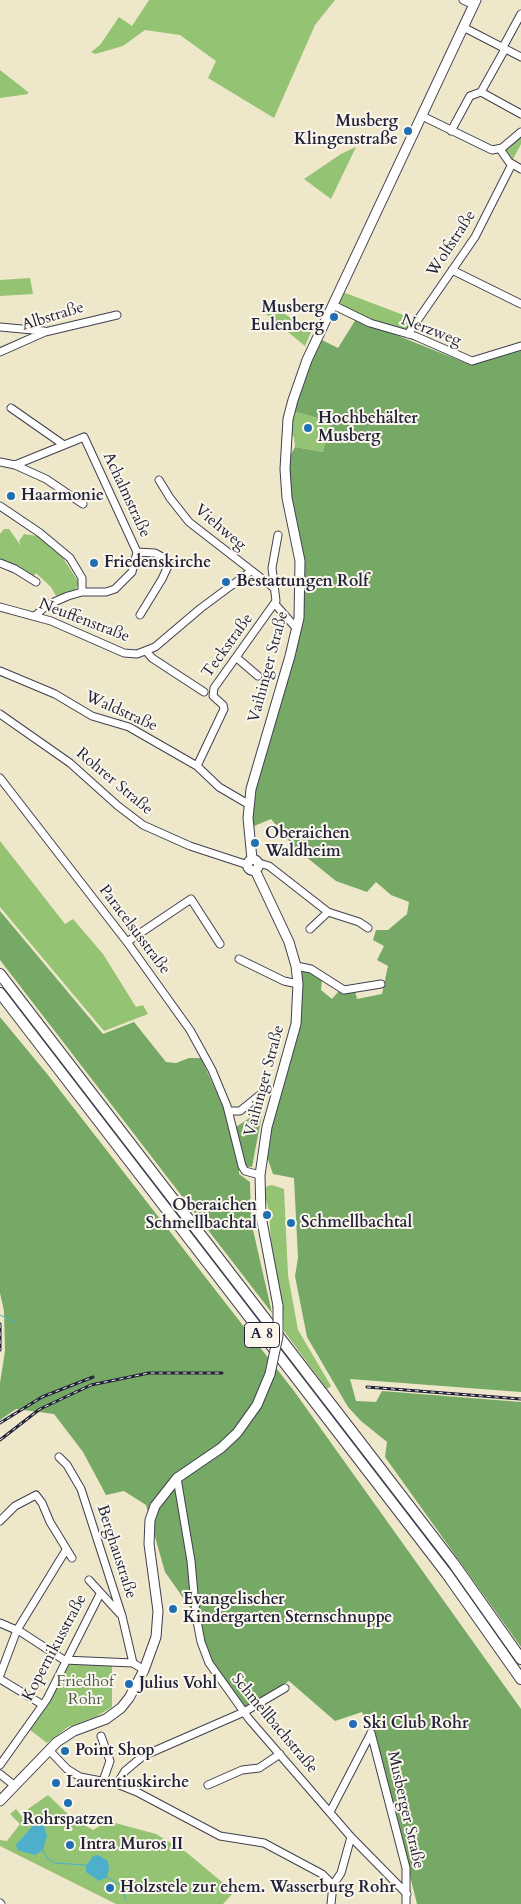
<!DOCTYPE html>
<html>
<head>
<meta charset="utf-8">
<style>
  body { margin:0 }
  canvas { display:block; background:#eee7ca }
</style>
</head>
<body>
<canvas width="521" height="1904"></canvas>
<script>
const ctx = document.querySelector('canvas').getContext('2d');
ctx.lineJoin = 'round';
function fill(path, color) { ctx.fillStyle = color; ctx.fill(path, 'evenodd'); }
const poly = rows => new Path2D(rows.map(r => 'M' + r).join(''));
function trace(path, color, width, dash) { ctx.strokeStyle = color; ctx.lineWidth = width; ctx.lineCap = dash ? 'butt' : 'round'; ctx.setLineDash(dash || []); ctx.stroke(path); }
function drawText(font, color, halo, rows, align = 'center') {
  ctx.font = font + ' Cardo,serif'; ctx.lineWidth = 4; ctx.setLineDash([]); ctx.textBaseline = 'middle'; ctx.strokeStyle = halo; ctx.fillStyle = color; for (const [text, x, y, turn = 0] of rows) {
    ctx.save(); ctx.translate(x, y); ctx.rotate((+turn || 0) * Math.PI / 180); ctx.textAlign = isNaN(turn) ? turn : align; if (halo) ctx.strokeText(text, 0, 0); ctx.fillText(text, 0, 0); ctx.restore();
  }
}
const green = poly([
  [149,0,335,0,315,25,274,118,208,78,216,61,180,35,145,30,123,46,95,54,91,52,100,45,119,17,132,26],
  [0,70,28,92,28,94,0,98],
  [521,135,521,144,512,161,505,153,506,150],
  [356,147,331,199,304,179,341,154],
  [30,278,33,294,0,296,0,280],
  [340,291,414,319,404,336,373,327,343,306,339,302],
  [266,301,311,332,305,346,261,310],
  [293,411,332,422,324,452,295,447,294,437,288,431],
  [4,529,9,529,21,546,19,541,24,534,37,536,63,558,79,583,76,589,56,596,51,587,36,573,32,578,0,562,0,534],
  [0,841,65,924,73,919,103,954,136,1007,143,1005,148,1014,104,1031,0,907],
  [272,1185,284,1189,288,1275,298,1330,331,1386,327,1389,284,1331,283,1307,271,1244,269,1211,264,1192,267,1186],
  [69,1663,112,1665,112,1707,95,1717,68,1727,47,1743,29,1729],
  [48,1795,71,1817,93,1830,108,1821,156,1834,186,1852,234,1892,223,1904,116,1904,0,1846,0,1840,7,1841,20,1824,10,1814,16,1809,22,1817,28,1809]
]);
const forest = poly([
  [356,319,471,365,521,349,521,1392,350,1379,356,1401,376,1402,382,1391,521,1402,521,1647,385,1457,387,1442,361,1421,348,1407,307,1337,295,1276,298,1258,294,1178,273,1174,266,1154,287,1055,301,971,306,970,322,979,321,990,332,999,338,992,355,991,357,999,382,994,388,966,377,960,384,946,373,940,376,930,388,930,407,914,409,902,391,895,376,882,367,892,336,881,295,848,271,819,254,826,251,810,252,794,299,626,304,597,288,486,288,460,295,447,323,452,332,422,293,411,302,383,322,340,338,348],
  [0,911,103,1034,134,1022,166,1062,176,1063,189,1058,201,1058,233,1129,263,1109,252,1167,239,1166,239,1174,250,1182,251,1221,272,1313,0,960],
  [0,1017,48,1075,294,1391,521,1709,521,1904,417,1904,377,1743,362,1712,335,1721,289,1681,244,1712,209,1663,196,1616,165,1572,146,1505,124,1491,106,1495,83,1452,54,1414,16,1409,0,1420,0,1383,5,1351,4,1311,0,1293]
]);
const water = poly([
  [37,1821,44,1826,47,1836,43,1850,35,1855,17,1850,18,1848,15,1846],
  [98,1855,108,1861,109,1869,107,1877,99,1881,86,1872,86,1866,93,1856]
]);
const stream = poly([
  [0,1315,15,1322],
  [43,1850,47,1858,55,1863,86,1865],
  [107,1877,120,1885,126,1899],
  [126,1901,126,1900]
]);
const minor = poly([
  [463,0,474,5],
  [463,27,521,57],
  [503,47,521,14],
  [481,92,521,114],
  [422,116,492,150,502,148,521,132],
  [451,131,470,96,481,92,505,49],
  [500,149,509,162,521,169],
  [452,270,521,304],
  [333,305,370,323,415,336,472,361,521,346],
  [0,327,44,331],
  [408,334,475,237,512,164],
  [0,352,45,332,117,315],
  [11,408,64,445],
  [0,462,15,465,84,437,137,552,132,572,115,589,106,592,82,592,68,596,47,605,35,616],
  [15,465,46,479,83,504],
  [159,480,170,498,189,522,274,588],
  [0,506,40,533,70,558,82,578,82,592],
  [137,552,155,553,166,559,169,564,162,579,140,615],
  [0,563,15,569,36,582],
  [275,604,297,629],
  [0,607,51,621,124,653,137,654,155,647,201,608,251,571],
  [146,651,152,658,204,692],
  [237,658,258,676],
  [0,671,55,694,92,716,129,727,197,766,219,787,248,804],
  [0,714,70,763,118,806,143,825,190,846,248,865],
  [197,766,224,709,223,705,213,696,214,688,276,601,272,568,278,535],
  [0,778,127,942,190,1030,212,1070,227,1106,242,1166,245,1171,260,1175],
  [259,863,269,866,328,912,359,922,368,928],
  [310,929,328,912],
  [127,942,191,899,220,944],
  [239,959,284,981,298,984],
  [296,966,311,969,344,990,381,984],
  [229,1111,240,1111,261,1094],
  [59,1457,67,1465,81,1489,122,1616,133,1663],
  [177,1478,191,1561,196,1616,201,1642,209,1663,249,1719,351,1837,407,1894],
  [0,1521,15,1506,36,1495,42,1503,50,1522,72,1558],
  [89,1580,120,1614],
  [0,1623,21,1632,64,1660,133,1663,144,1670],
  [0,1675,17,1630,66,1550],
  [0,1679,43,1705],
  [371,1733,406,1868,406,1904],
  [101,1736,110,1761,103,1781],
  [49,1750,67,1769,80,1777,117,1784,137,1792,220,1836,264,1843,322,1874,333,1885],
  [0,1765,47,1699,100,1594],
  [0,1774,15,1786],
  [117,1784,125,1771,143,1756,244,1712,285,1688],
  [208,1785,242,1770,259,1768,280,1754],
  [330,1812,371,1733],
  [0,1903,1,1904],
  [331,1904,333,1885,341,1873,351,1837]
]);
const major = poly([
  [252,859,248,818,251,789,290,656,299,618,300,561,287,498,285,469,288,419,293,400,307,360,476,0],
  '247.5 865a5.5 5.5 0 1 1 11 0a5.5 5.5 0 1 1-11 0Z',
  [255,870,289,942,296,966,298,984,296,1024,267,1127,260,1175,261,1216,278,1306],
  [0,1801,57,1742,74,1731,106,1719,121,1708,129,1698,144,1670,156,1637,158,1611,149,1544,150,1520,155,1506,177,1478,221,1448,237,1433,257,1405,270,1374]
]);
const highway = poly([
  [0,974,454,1564,521,1659],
  [0,993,447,1574,521,1679]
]);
const rail = poly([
  [0,1324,0,1350],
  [367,1387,521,1399],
  [0,1423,42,1397,93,1377],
  [0,1440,40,1409,91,1385,149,1373,222,1373]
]);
const majorBridge = poly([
  [270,1374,278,1336,278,1306]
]);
const markers = [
  [408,131,5,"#1f6fb2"],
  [334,317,5,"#1f6fb2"],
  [308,428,5,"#1f6fb2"],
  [11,496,5,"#1f6fb2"],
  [94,563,5,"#1f6fb2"],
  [226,582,5,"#1f6fb2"],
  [255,843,5,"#1f6fb2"],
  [267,1215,5,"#1f6fb2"],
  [291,1223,5,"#1f6fb2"],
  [173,1609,5,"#1f6fb2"],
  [129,1684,5,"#1f6fb2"],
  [353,1724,5,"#1f6fb2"],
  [65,1751,5,"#1f6fb2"],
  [56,1783,5,"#1f6fb2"],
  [68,1803,5,"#1f6fb2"],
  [70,1845,5,"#1f6fb2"],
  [110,1888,5,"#1f6fb2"]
];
const shields = [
  [262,1335,35]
];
const shieldNames = [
  ["A 8",262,1335]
];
const poiNames = [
  ["Musberg",398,122,"right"],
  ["Klingenstraße",398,140,"right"],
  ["Musberg",324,308,"right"],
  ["Eulenberg",324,326,"right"],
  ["Hochbehälter",318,419],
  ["Musberg",318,437],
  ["Haarmonie",21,496],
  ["Friedenskirche",104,563],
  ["Bestattungen Rolf",236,582],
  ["Oberaichen",265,834],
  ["Waldheim",265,852],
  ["Oberaichen",257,1206,"right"],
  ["Schmellbachtal",257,1224,"right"],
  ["Schmellbachtal",301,1223],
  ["Evangelischer",183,1600],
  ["Kindergarten Sternschnuppe",183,1618],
  ["Julius Vohl",139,1684],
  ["Ski Club Rohr",363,1724],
  ["Point Shop",75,1751],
  ["Laurentiuskirche",66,1783],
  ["Rohrspatzen",68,1820,"center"],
  ["Intra Muros II",80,1845],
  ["Holzstele zur ehem. Wasserburg Rohr",120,1888]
];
const streetNames = [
  ["Wolfstraße",452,244,-57],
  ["Albstraße",53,317,-17],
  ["Nerzweg",431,331,21],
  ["Achalmstraße",126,495,65],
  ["Viehweg",220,528,40],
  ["Neuffenstraße",84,621,21],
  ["Teckstraße",228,646,-54],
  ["Vaihinger Straße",269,667,-75],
  ["Waldstraße",121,712,24],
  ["Rohrer Straße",114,782,40],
  ["Paracelsusstraße",134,930,53],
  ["Vaihinger Straße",265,1081,-75],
  ["Berghaustraße",116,1552,72],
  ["Kopernikusstraße",55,1648,-62],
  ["Schmellbachstraße",274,1724,50],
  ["Musberger Straße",405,1810,77]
];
const parkNames = [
  ["Friedhof",85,1682],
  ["Rohr",85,1700]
];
fill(green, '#93c373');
fill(forest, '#76a965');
fill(water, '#4dafcc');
trace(stream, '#4dafcc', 1);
trace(minor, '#414050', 9);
trace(major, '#414050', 11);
trace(highway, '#414050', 12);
trace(minor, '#fff', 7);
trace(major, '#fff', 9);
trace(highway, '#fff', 10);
trace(rail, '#22223b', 3);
trace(rail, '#fbf7ec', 1, [4]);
trace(majorBridge, '#414050', 11, []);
trace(majorBridge, '#fff', 9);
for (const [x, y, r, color] of markers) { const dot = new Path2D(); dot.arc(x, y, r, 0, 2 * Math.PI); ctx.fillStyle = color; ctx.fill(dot); trace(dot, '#fbf7ec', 2); }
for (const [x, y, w] of shields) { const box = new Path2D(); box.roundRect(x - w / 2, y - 12.5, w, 25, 4); ctx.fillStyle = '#fbf7ec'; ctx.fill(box); trace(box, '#22223b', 1); }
drawText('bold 15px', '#22223b', null, shieldNames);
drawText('bold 16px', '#22223b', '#fbf7ec', poiNames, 'left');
drawText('16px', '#22223b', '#fbf7ec', streetNames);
drawText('16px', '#4a5a4f', '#fbf7ec', parkNames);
</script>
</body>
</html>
